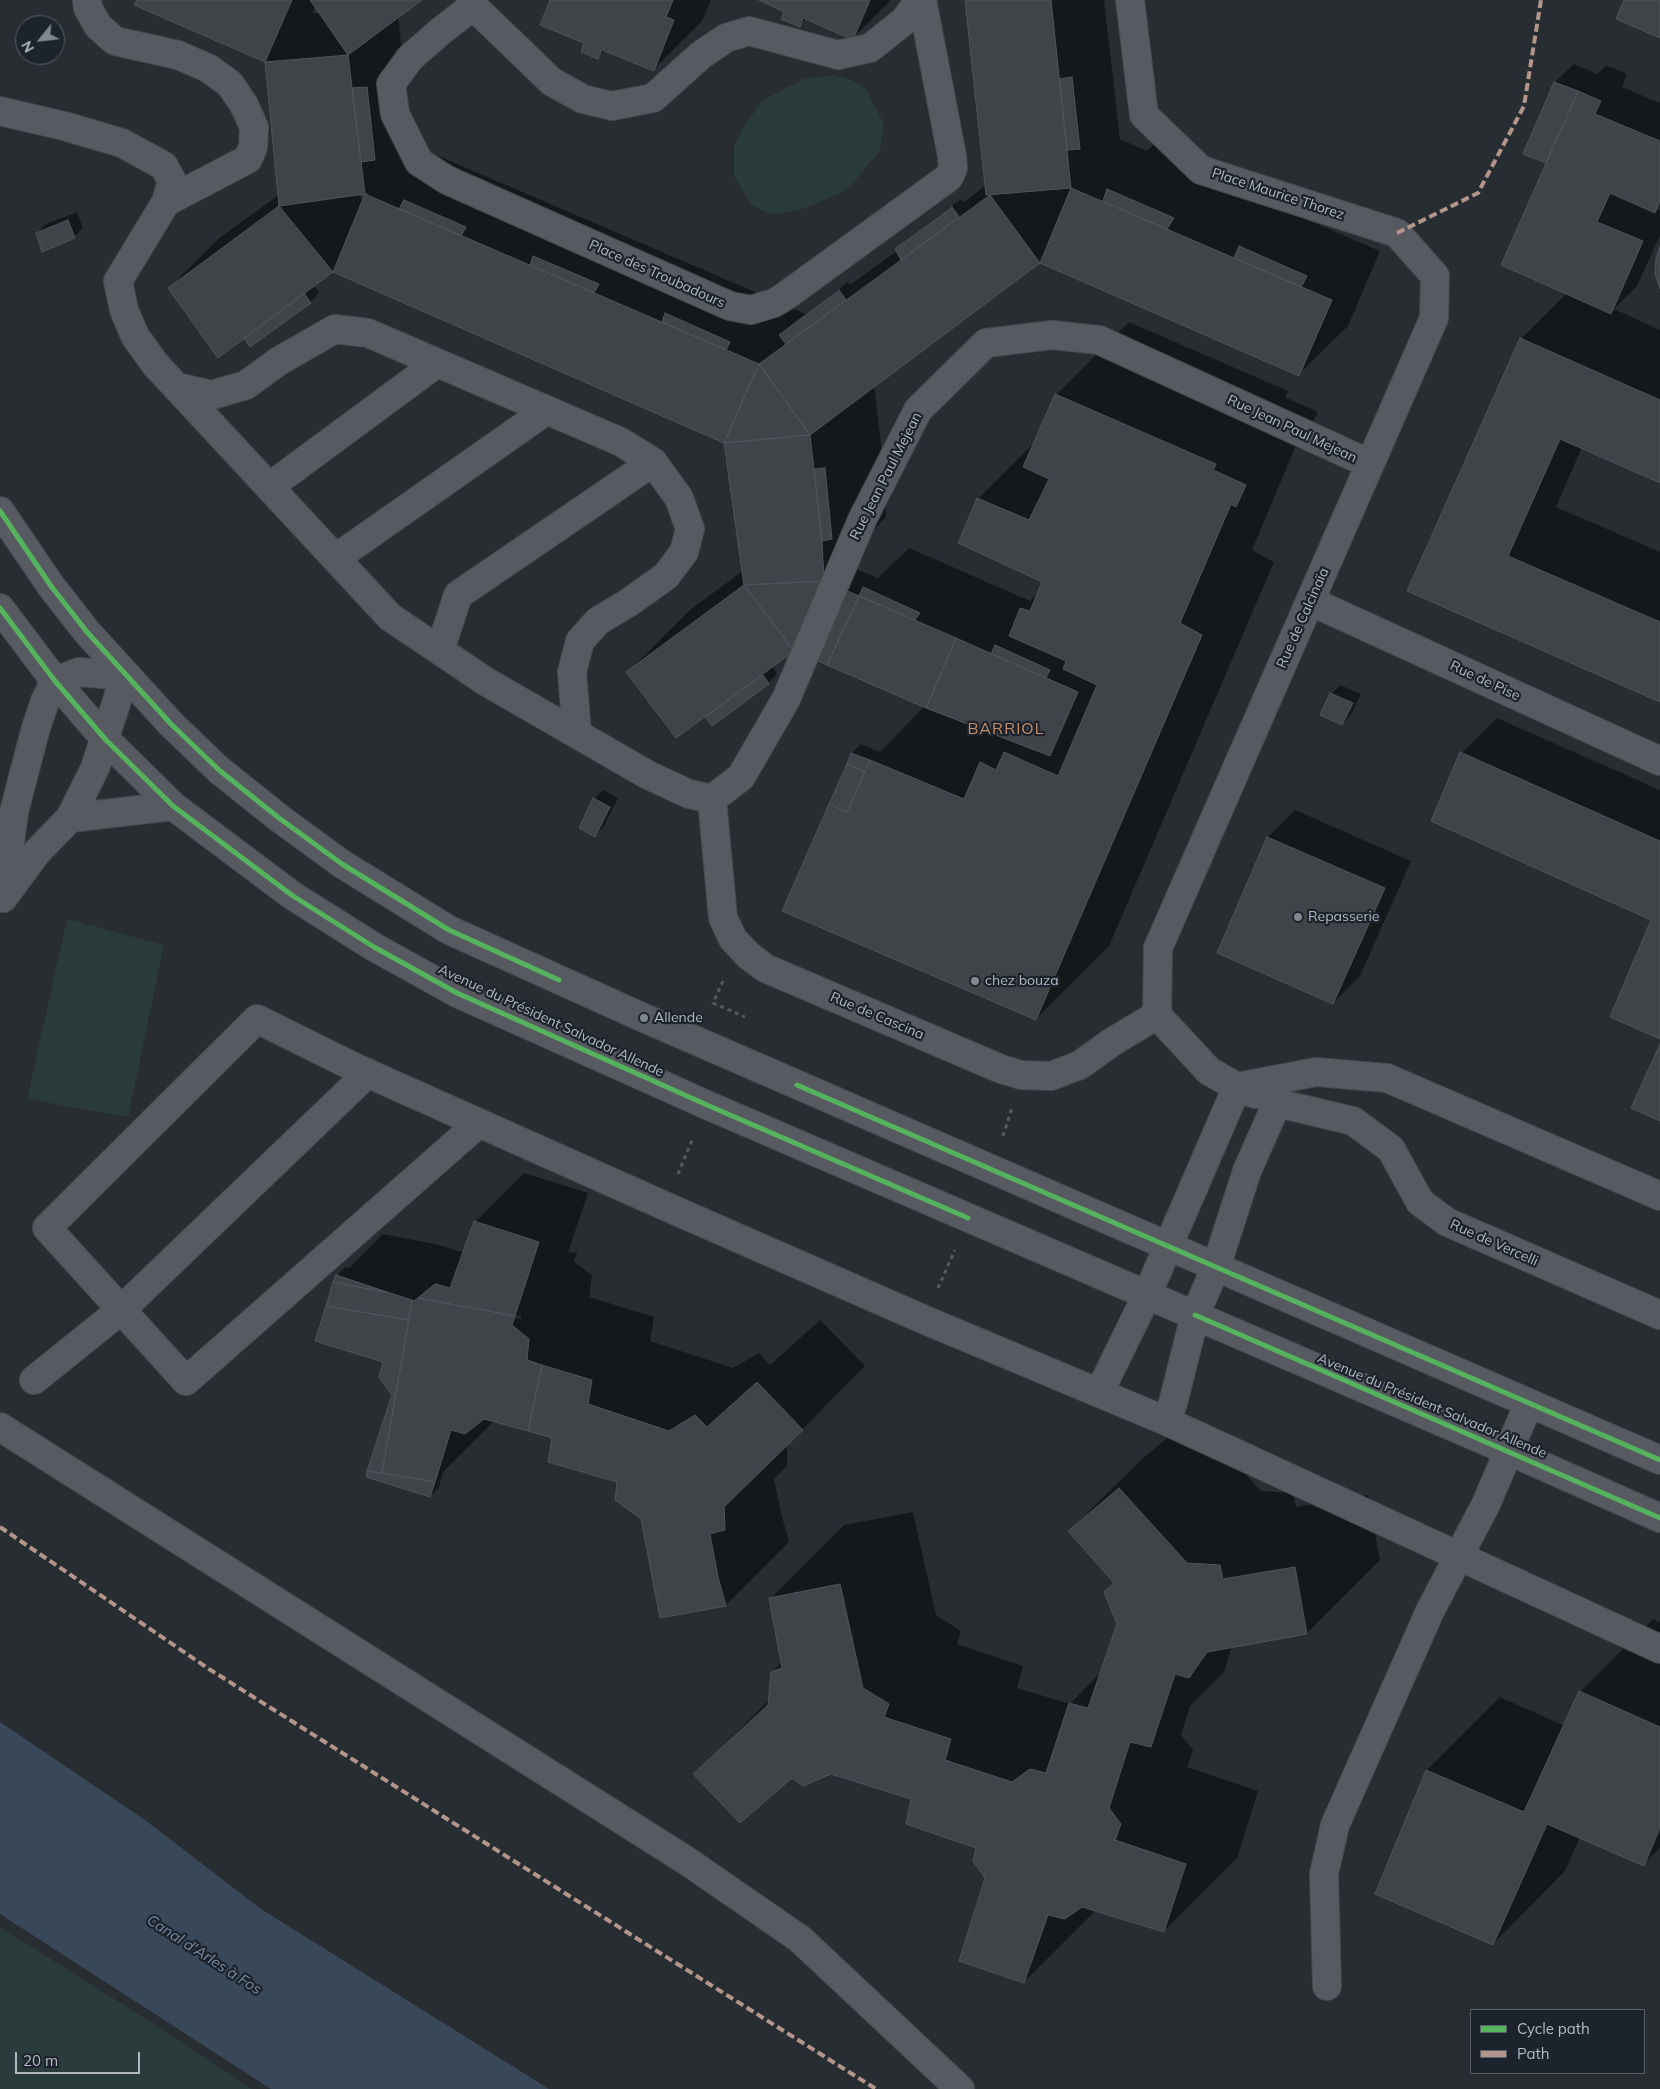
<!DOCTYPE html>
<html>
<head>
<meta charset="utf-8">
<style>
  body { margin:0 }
  #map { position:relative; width:1660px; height:2089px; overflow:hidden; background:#282d32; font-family:Mulish,sans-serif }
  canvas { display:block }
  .legend { position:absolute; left:1470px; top:2009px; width:175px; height:65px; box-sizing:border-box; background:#1d232c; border:1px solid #595f68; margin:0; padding:6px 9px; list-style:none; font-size:15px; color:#b2b9c3 }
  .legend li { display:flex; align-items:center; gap:10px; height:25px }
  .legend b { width:25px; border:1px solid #595f68 }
  .north { position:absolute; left:15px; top:15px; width:50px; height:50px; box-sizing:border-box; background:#1d232c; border:1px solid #595f68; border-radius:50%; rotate:241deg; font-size:14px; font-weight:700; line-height:20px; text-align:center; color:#b2b9c3 }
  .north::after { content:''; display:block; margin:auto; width:18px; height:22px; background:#828890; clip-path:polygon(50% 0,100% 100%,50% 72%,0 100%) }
  .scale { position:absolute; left:15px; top:2052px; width:125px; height:22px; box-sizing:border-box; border:2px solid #b2b9c3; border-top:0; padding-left:6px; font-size:15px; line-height:18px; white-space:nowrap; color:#b2b9c3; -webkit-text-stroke:4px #1d232c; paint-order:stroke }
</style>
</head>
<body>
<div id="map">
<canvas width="1660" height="2089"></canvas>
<ul class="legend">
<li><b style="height:6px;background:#56b35d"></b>Cycle path</li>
<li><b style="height:6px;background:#b2968c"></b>Path</li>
</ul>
<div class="north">N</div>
<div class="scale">20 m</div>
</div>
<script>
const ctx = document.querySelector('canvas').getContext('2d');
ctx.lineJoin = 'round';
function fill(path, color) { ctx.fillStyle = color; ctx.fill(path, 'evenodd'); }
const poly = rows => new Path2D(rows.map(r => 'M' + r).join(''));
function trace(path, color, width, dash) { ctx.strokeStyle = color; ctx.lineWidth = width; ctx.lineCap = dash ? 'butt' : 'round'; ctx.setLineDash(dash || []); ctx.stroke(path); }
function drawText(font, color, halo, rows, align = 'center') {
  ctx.font = font + ' Mulish,sans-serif'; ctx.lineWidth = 4.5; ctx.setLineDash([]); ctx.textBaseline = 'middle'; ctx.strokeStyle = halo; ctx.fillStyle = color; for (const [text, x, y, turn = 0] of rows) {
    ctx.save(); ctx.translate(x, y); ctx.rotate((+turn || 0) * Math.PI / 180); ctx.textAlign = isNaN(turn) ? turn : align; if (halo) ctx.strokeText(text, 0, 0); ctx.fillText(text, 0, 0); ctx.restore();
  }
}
const green = poly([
  [834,75,851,80,866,89,884,124,880,151,851,185,840,193,806,208,773,215,751,205,734,176,734,146,744,126,763,100,803,79],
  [67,919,164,945,128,1117,27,1099],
  [0,1927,149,2021,252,2089,0,2089]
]);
const water = poly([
  [0,1722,145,1820,261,1909,549,2089,271,2089,0,1914]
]);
const shadow = poly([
  [138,0,419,0,398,16,413,145,806,314,848,282,850,285,897,251,905,241,961,199,964,202,986,185,967,0,1104,0,1120,139,1147,151,1157,141,1215,180,1380,251,1348,326,1299,374,1040,262,874,385,885,477,886,517,872,531,856,569,878,578,909,548,1030,601,1040,591,1044,581,978,499,1036,441,1056,395,1129,322,1288,391,1285,397,1318,412,1308,432,1297,443,1252,550,1274,562,1109,946,1036,1019,783,911,852,753,861,744,880,752,925,706,794,649,772,666,777,674,768,683,707,717,712,712,711,711,628,672,691,609,743,571,725,442,333,271,314,285,319,293,311,302,250,345,245,336,169,288,218,239,279,195,266,61,136,4],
  [316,6,320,13,312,13],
  [369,193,364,201,358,194],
  [551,0,711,0,702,21,653,70,606,50,598,57],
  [762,0,891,0,853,38,807,18,799,26,786,11],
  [1574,64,1597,74,1606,65,1627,74,1622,87,1660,103,1660,207,1657,209,1660,210,1660,235,1637,286,1614,309,1660,330,1660,481,1582,447,1556,507,1660,552,1660,701,1409,590,1521,339,1567,293,1548,162,1525,153,1555,82],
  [77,212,83,228,74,237,37,233,46,224],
  [1340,685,1361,694,1351,715,1342,724,1331,694],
  [1497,718,1660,790,1660,1038,1653,920,1462,753],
  [603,790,618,798,604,826,595,835,594,799],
  [1295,810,1411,861,1360,976,1333,1003,1219,952,1268,837],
  [524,1173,588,1193,568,1252,577,1253,574,1262,592,1275,589,1297,654,1317,650,1341,733,1368,759,1353,770,1365,820,1320,865,1366,787,1445,787,1466,774,1479,781,1513,789,1542,726,1605,661,1617,643,1518,618,1481,554,1437,495,1420,443,1472,439,1487,430,1496,393,1395,385,1361,337,1276,345,1267,349,1268,383,1234,439,1245,462,1252,466,1247,475,1222],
  [462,1305,521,1316,521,1319,462,1308],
  [1193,1416,1261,1491,1293,1493,1296,1507,1368,1495,1380,1560,1307,1633,1232,1646,1224,1672,1190,1706,1181,1735,1193,1750,1187,1767,1258,1791,1237,1858,1164,1931,1096,1910,1024,1982,977,1847,912,1798,831,1773,792,1776,695,1774,769,1700,772,1672,782,1662,771,1598,844,1525,913,1512,936,1615,961,1631,957,1644,1023,1666,1017,1688,1070,1704,1102,1671,1118,1624,1116,1582,1069,1531,1142,1459],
  [1653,1619,1660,1622,1660,1848,1644,1864,1580,1837,1565,1871,1493,1944,1376,1893,1427,1770,1500,1697,1565,1726,1580,1692]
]);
const building = poly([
  [137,0,292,0,265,62,134,5,137,0],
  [310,0,422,0,348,55,310,0],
  [550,0,673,0,666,17,674,20,654,71,602,50,598,59,581,52,584,43,540,25,550,0],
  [759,0,870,0,853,40,803,18,800,27,781,19,784,12,759,0],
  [965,0,1051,0,1071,188,986,195,965,0],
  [1624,0,1660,0,1660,38,1616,19,1624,0],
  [348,55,365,194,279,206,265,62,348,55],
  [1072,77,1080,149,1067,150,1059,79,1072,77],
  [1554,82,1578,91,1546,163,1523,154,1554,82],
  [367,87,375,160,361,162,352,88,367,87],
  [1578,91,1601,101,1595,114,1660,141,1660,202,1655,213,1610,193,1597,222,1643,241,1611,314,1501,265,1578,91],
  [1071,188,1332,300,1299,376,1040,263,1071,188],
  [1107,189,1174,218,1167,229,1103,201,1107,189],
  [365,194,759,364,724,443,333,272,365,194],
  [990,195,1040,263,810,435,759,364,990,195],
  [404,200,466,227,461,236,399,209,404,200],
  [279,206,333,272,218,358,168,288,279,206],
  [952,207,959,217,901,260,895,249,952,207],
  [68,220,75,238,42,252,36,233,68,220],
  [1239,246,1307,276,1301,287,1234,258,1239,246],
  [1660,247,1660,289,1655,274,1656,258,1660,247],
  [533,256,599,284,594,293,530,265,533,256],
  [839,290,846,300,786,344,779,335,839,290],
  [304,293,311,303,250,347,244,338,304,293],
  [665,313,730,342,726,350,662,322,665,313],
  [1520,338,1660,400,1660,483,1560,439,1508,556,1660,622,1660,702,1407,591,1520,338],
  [759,364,810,435,724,443,759,364],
  [1055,394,1216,464,1213,470,1246,485,1236,507,1231,504,1180,623,1202,635,1036,1020,782,911,829,804,847,812,870,760,964,799,980,762,996,770,1004,752,1058,776,1097,685,1063,669,1066,661,1009,636,1020,608,1030,611,1042,582,958,543,977,498,1029,520,1049,479,1023,467,1055,394],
  [810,435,822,541,824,581,744,585,724,443,810,435],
  [825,468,832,539,822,541,814,469,825,468],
  [824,581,794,651,744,585,824,581],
  [824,581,859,596,827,665,794,651,824,581],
  [744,585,794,651,676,738,626,672,744,585],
  [863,587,920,613,915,620,859,596,863,587],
  [859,596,956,638,926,708,827,665,859,596],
  [956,638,1078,692,1050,756,926,708,956,638],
  [995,645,1050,670,1046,678,991,654,995,645],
  [763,675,769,684,712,726,705,717,763,675],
  [1330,693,1353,703,1342,725,1320,715,1330,693],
  [1460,752,1660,841,1660,1039,1610,1017,1651,920,1431,821,1460,752],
  [851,753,870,760,865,772,847,764,851,753],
  [847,764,865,772,847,812,829,804,847,764],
  [593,798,610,807,595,837,579,828,593,798],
  [1267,837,1385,888,1333,1004,1217,953,1267,837],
  [1660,1044,1660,1121,1631,1108,1660,1044],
  [474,1221,539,1242,515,1316,418,1298,435,1284,450,1288,474,1221],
  [336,1275,390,1293,333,1282,336,1275],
  [333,1282,390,1293,412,1300,409,1320,326,1306,333,1282],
  [418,1298,515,1316,512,1325,529,1339,527,1360,542,1365,528,1431,484,1419,465,1434,451,1430,435,1482,382,1473,412,1300,414,1301,418,1298],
  [326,1306,409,1320,382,1473,367,1471,392,1395,379,1377,383,1362,315,1341,326,1306],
  [542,1365,592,1380,588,1404,669,1431,695,1415,707,1427,757,1382,803,1430,724,1507,725,1530,710,1534,718,1577,726,1606,660,1618,641,1519,615,1500,617,1482,548,1462,552,1438,528,1431,542,1365],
  [367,1471,382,1473,435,1482,430,1497,366,1477,367,1471],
  [1119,1488,1187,1563,1220,1565,1223,1579,1295,1567,1307,1634,1207,1652,1189,1678,1175,1674,1151,1747,1130,1742,1109,1808,1121,1824,1115,1840,1186,1864,1164,1932,1082,1907,1065,1919,1048,1915,1024,1983,959,1961,985,1878,973,1861,976,1848,906,1824,911,1799,831,1774,803,1786,792,1778,740,1823,693,1774,768,1705,771,1672,782,1668,769,1598,840,1584,863,1688,889,1704,884,1717,951,1739,945,1760,1012,1782,1030,1769,1046,1773,1069,1703,1088,1708,1117,1624,1104,1592,1114,1583,1068,1531,1119,1488],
  [1579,1691,1660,1727,1660,1828,1644,1866,1547,1824,1493,1945,1375,1894,1426,1770,1524,1812,1579,1691]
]);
const path = poly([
  [723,981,713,1003,745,1017],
  [1003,1136,1012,1108],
  [678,1174,693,1138],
  [938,1288,955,1250]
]);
const minor = poly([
  [87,0,88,8,98,26,115,41,178,55,208,68,230,84,244,105,254,127,253,147,248,159,166,202],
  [920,0,904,21,870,48,838,55,749,31,726,38,701,55,653,98,612,106,583,99,552,82,473,6,441,31,410,58,391,84,395,114,419,162,447,180,730,306,751,310,774,303,784,297,949,177,953,168,952,156,922,0],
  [1130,0,1144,115,1201,170,1397,233,1435,276,1434,318,1158,948,1157,1015],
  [0,111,64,126,122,143,164,166,172,181,166,202,118,281,124,310,135,336,155,364,390,617,485,681,648,775,689,794,712,799],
  [177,387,212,395,246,385,279,361,335,329,368,333,621,442,653,462,679,498,690,529,684,552,666,576,628,603,598,621,580,641,572,672,577,734],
  [269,487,437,363],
  [0,511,51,586,87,632,171,724,219,770,279,818,342,864,449,930,644,1018,1660,1460],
  [336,558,547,410],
  [1310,601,1660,761],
  [0,608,55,681,106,740,173,806,293,896,374,947,457,993,707,1105,1509,1451,1660,1518],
  [440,650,458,595,653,462],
  [712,799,741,777,786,699,862,520,918,410,986,343,1052,335,1099,340,1370,464],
  [712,799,723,918,733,939,748,955,765,968,1001,1069,1021,1075,1051,1076,1080,1065,1112,1042,1157,1015],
  [70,818,95,768,125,676,79,672,55,681,45,701,35,731,14,812,3,898,37,852,70,818,173,806],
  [1157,1015,1209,1071,1237,1087,1255,1094],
  [479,1123,186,1381,47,1228,257,1019,356,1068,479,1123,665,1206,925,1320,1166,1421,1660,1649],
  [34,1380,121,1310,368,1073],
  [1099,1393,1147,1295,1237,1087,1316,1072,1387,1078,1660,1196],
  [1166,1421,1173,1403,1195,1315,1216,1267,1247,1171,1277,1103,1353,1121,1391,1149,1420,1202,1447,1222,1660,1315],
  [0,1427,687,1861,800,1939,960,2089],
  [1327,1986,1324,1874,1335,1825,1430,1611,1486,1504,1529,1403]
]);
const quiet = poly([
  [1397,233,1478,193,1524,106,1541,0],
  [0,1527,209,1669,876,2089]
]);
const cycleway = poly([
  [0,511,51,586,87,632,171,724,219,770,279,818,342,864,449,930,559,980],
  [0,608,55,681,106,740,173,806,293,896,374,947,457,993,707,1105,968,1218],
  [797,1085,1660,1460],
  [1195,1315,1660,1518]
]);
const markers = [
  [1298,917,5,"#828890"],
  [975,981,5,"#828890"],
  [644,1018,5,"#828890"]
];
const streetNames = [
  ["Place Maurice Thorez",1278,194,18],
  ["Place des Troubadours",657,274,24],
  ["Rue Jean Paul Mejean",1292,429,25],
  ["Rue Jean Paul Mejean",886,476,-63],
  ["Rue de Calcinaïa",1303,618,-66],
  ["Rue de Pise",1485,681,25],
  ["Rue de Cascina",877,1016,23],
  ["Avenue du Président Salvador Allende",551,1021,25],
  ["Rue de Vercelli",1494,1243,24],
  ["Avenue du Président Salvador Allende",1432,1406,23]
];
const poiNames = [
  ["Repasserie",1308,917],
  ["chez bouza",985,981],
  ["Allende",654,1018]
];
const waterNames = [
  ["Canal d'Arles à Fos",204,1955,33]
];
const quarterNames = [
  ["BARRIOL",1006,729]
];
fill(green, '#2b3b3b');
fill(water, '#394859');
fill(shadow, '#0007');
fill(building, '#404449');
trace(building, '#50545a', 1);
trace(minor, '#46494d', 30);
trace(path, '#575b5f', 3, [4, 4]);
trace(minor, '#575b61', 28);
trace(quiet, '#b2968c', 4, [8, 4]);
trace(cycleway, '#56b35d', 5);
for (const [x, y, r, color] of markers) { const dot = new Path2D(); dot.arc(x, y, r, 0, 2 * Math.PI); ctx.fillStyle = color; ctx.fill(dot); trace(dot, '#1d232c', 2); }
drawText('14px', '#b2b9c3', '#1d232c', streetNames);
drawText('14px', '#b2b9c3', '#1d232c', poiNames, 'left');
drawText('italic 15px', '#768ba3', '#1d232c', waterNames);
ctx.letterSpacing = '1px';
drawText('16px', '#c58e6b', '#1d232c', quarterNames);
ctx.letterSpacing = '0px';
</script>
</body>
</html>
